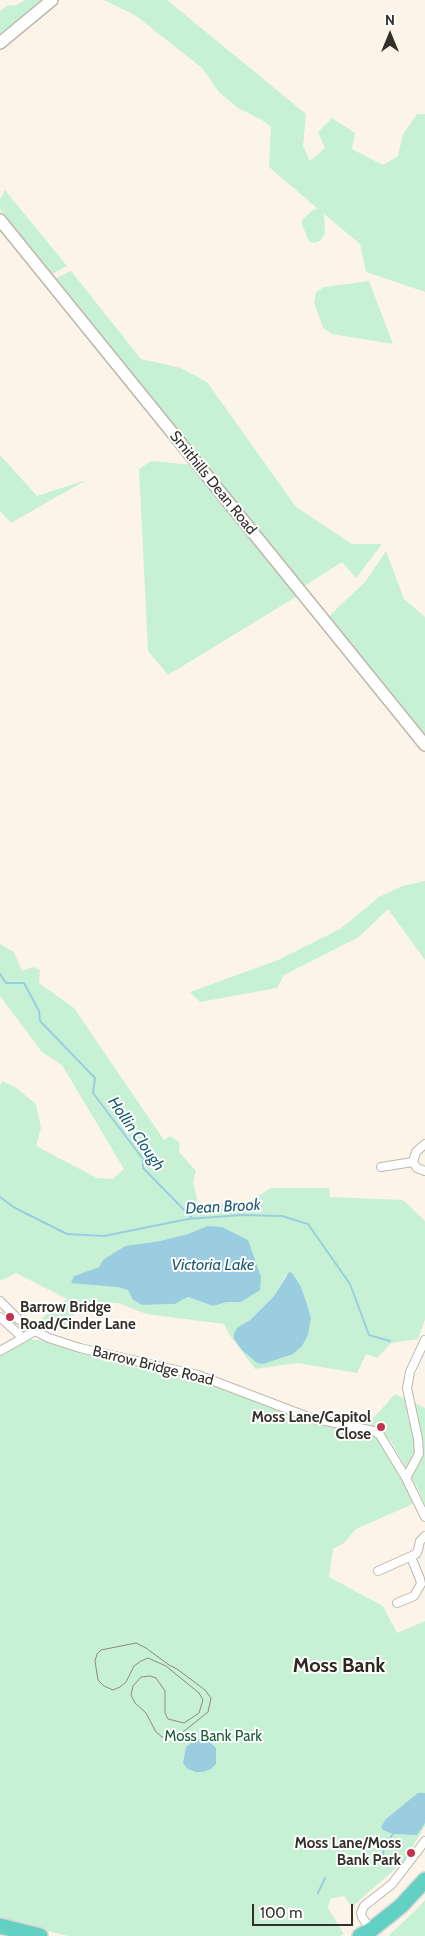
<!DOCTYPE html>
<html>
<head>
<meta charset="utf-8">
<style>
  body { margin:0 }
  #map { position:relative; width:425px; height:1936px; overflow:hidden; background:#fcf4e8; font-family:Cabin,sans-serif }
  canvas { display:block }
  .north { position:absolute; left:365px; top:10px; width:50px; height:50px; -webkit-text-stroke:4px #fff; paint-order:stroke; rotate:0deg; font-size:14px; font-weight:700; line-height:20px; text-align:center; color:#33302b }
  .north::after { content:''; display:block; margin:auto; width:18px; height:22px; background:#33302b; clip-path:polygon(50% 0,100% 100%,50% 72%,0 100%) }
  .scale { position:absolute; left:252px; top:1904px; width:101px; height:22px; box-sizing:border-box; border:2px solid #33302b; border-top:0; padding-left:6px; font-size:15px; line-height:18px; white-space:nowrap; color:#33302b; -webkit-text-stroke:4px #fff; paint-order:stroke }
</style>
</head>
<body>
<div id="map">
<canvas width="425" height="1936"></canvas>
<div class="north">N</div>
<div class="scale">100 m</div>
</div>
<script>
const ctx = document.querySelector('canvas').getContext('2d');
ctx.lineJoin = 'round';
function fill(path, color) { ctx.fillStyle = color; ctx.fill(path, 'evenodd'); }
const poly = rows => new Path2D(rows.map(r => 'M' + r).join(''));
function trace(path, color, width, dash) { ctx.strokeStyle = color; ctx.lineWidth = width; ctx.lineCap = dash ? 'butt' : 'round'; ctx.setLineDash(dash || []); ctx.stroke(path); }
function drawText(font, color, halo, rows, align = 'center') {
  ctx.font = font + ' Cabin,sans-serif'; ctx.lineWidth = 4; ctx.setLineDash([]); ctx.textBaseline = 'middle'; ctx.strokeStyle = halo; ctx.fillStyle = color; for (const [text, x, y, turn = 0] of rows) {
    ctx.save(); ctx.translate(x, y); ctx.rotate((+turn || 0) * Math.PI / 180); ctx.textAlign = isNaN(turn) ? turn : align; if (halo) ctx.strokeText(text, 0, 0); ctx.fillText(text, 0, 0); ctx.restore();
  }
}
const green = poly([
  [25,0,44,0,0,38,0,11,7,6,17,5],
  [104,0,167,0,306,114,303,146,310,161,325,148,318,132,332,118,355,133,352,149,383,165,398,156,403,134,417,114,425,114,425,292,366,272,360,244,324,214,325,234,320,241,314,243,309,241,302,225,302,220,313,210,318,209,269,167,271,127,262,120,238,108,219,92,202,68,135,15],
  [5,190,67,266,52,274,0,210,0,199],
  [71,271,141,359,181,368,207,382,296,507,352,544,382,544,356,578,342,562,303,587,56,278],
  [369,281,393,344,332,334,323,328,314,302,316,292,324,287],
  [0,455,37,496,86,480,11,523,0,511],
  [151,461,194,465,299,595,168,675,148,651,139,469],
  [386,551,404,599,425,617,425,734,329,616,365,582],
  [425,881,425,960,388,909,359,937,284,975,277,988,200,1002,190,992,278,960,340,929,379,897,402,886],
  [0,944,14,952,22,971,33,967,40,970,39,983,74,1008,164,1140,170,1136,180,1143,179,1152,196,1171,193,1182,199,1207,228,1203,256,1211,253,1199,271,1188,329,1188,330,1197,403,1200,425,1221,425,1319,418,1339,391,1343,377,1358,366,1354,357,1373,297,1363,255,1369,229,1334,224,1324,146,1314,118,1303,97,1302,77,1302,72,1320,55,1332,35,1323,67,1299,16,1273,0,1281,0,1086,2,1081,15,1087,36,1104,41,1128,36,1146,97,1178,113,1179,124,1169,62,1065,42,1052,0,996],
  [207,1226,235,1234,248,1240,241,1302,227,1302,213,1306,188,1297,175,1304,142,1305,133,1300,129,1290,75,1276,99,1267,125,1246,160,1241,188,1234],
  [286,1275,301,1287,306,1301,311,1318,308,1335,250,1320,274,1296],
  [29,1335,32,1340,41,1340,73,1350,196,1377,311,1418,374,1431,406,1478,415,1503,356,1529,344,1543,333,1549,329,1577,383,1606,397,1633,425,1621,425,1826,404,1861,352,1907,344,1896,330,1899,328,1908,344,1934,340,1936,68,1936,0,1919,0,1352],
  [395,1394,425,1408,425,1505,417,1487,390,1440,369,1423],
  [425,1900,425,1936,388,1936,416,1910]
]);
const water = poly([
  [207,1226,222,1227,248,1240,261,1277,260,1290,241,1302,227,1302,213,1306,188,1297,175,1304,142,1305,133,1300,128,1290,117,1287,71,1283,74,1276,99,1267,103,1260,125,1246,160,1241,188,1234],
  [289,1272,292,1273,301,1287,306,1301,311,1318,308,1335,302,1346,293,1354,263,1364,257,1363,242,1350,234,1339,234,1334,237,1328,250,1320,274,1296],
  [197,1738,210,1742,216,1748,216,1764,211,1769,203,1772,196,1772,188,1769,183,1763,186,1747],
  [418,1793,425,1793,425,1823,417,1835,393,1834,383,1830,381,1827,386,1819]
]);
const stream = poly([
  [0,974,6,983,24,983,39,1011,40,1021,95,1078,93,1093,143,1159,143,1168,192,1218],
  [0,1197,15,1208,67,1234,104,1236,188,1219,242,1215,282,1216,308,1224,350,1284,369,1335,390,1341],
  [379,1860,383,1855,384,1847,393,1834],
  [318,1893,325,1878]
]);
const street = poly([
  [425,1144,416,1152,413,1162,417,1168,425,1171],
  [381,1167,413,1162],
  [0,1301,18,1319,35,1331,49,1338,80,1348,198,1375,311,1418,374,1431,380,1435,406,1478,425,1517],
  [0,1317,23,1338],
  [0,1351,35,1331],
  [406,1478,419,1454,418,1439,407,1388,410,1372,425,1340],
  [378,1571,416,1554,418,1550,420,1541,425,1536],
  [397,1603,414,1596,421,1584,420,1579,411,1557],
  [371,1930,362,1917,361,1913,364,1906,392,1884,425,1841]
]);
const secondary = poly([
  [0,43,52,0],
  [0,220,425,745]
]);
const highway = poly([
  [0,1926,40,1936],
  [360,1936,371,1930,401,1906,425,1880]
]);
const tram = poly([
  [136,1643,146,1648,169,1665,177,1669,205,1690,211,1698,208,1712,178,1736,170,1739,162,1737,156,1732,146,1713,135,1703,131,1695,133,1686,141,1677,150,1676,156,1678,165,1691,165,1713,168,1719,184,1723,199,1713,203,1700,199,1693,166,1666,148,1658,141,1661,134,1666,126,1682,120,1687,113,1690,104,1686,98,1680,95,1661,97,1654,101,1650,136,1643]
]);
const markers = [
  [10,1317,5,"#c3334b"],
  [381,1427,5,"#c3334b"],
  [411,1853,5,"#c3334b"]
];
const streetNames = [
  ["Smithills Dean Road",213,483,51],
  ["Barrow Bridge Road",153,1366,14]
];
const poiNames = [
  ["Barrow Bridge",20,1308,"left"],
  ["Road/Cinder Lane",20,1325,"left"],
  ["Moss Lane/Capitol",371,1418],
  ["Close",371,1435],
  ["Moss Lane/Moss",401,1844],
  ["Bank Park",401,1861]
];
const parkNames = [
  ["Moss Bank Park",213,1737]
];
const waterNames = [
  ["Hollin Clough",136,1134,55],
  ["Dean Brook",223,1207,-3],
  ["Victoria Lake",213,1265]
];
const districtNames = [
  ["Moss Bank",339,1666]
];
fill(green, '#c7f1d5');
fill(water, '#9bcde1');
trace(stream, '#9bcde1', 2);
trace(street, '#bfb7ac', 10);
trace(secondary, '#bfb7ac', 14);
trace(highway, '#d6d6d5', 18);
trace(street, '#fff', 8);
trace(secondary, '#fff', 11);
trace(highway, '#62d1c3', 15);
trace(tram, '#8e8981', 1);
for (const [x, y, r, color] of markers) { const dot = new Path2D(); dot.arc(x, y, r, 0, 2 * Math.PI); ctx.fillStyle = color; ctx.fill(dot); trace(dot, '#fff', 2); }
drawText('15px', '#33302b', '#fff', streetNames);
drawText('bold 15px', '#33302b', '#fff', poiNames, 'right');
drawText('15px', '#185c38', '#fff', parkNames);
drawText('italic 16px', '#1d5c72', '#fff', waterNames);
drawText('bold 20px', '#2e281f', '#fff', districtNames);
</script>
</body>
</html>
